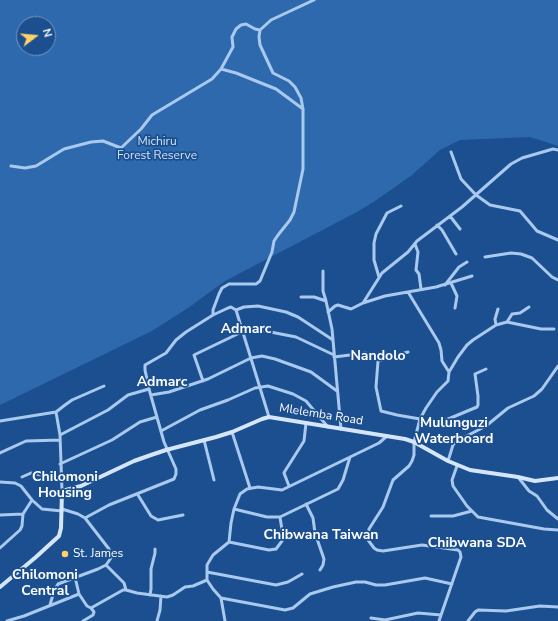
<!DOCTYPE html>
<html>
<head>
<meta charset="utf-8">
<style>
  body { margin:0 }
  #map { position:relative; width:558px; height:621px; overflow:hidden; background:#1b4f8f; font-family:"Nunito Sans",sans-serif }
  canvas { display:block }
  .north { position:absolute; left:16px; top:16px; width:40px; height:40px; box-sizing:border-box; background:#1b4f8f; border:1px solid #7695bc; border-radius:50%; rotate:74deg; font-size:11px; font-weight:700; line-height:16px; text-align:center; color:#fff }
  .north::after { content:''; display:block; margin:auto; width:14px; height:18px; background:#ffd166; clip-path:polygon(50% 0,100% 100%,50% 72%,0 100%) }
</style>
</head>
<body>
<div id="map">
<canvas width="558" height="621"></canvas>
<div class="north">N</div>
</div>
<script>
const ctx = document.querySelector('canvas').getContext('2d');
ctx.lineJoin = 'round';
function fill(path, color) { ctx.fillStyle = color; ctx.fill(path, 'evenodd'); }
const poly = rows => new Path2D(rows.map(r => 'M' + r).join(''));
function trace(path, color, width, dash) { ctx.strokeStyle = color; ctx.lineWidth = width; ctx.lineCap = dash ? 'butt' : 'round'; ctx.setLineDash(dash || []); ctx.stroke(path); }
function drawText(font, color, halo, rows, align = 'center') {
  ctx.font = font + ' "Nunito Sans",sans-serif'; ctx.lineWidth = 3.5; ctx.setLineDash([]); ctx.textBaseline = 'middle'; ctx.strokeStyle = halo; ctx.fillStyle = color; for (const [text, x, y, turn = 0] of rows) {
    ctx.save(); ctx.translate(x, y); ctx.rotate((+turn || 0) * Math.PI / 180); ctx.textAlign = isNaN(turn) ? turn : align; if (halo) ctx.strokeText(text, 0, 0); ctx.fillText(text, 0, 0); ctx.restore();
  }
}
const green = poly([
  [0,0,558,0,558,146,530,137,460,140,440,150,412,175,375,201,357,212,225,281,188,308,152,331,0,405],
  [24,24,48,24,48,48,24,48]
]);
const street = poly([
  [221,69,236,73,276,89,303,109],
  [451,152,461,179,476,195,490,205,520,211,537,231,558,240],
  [11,166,25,168,36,166,64,149,91,142,103,141,121,148,141,129,152,115,212,79,221,69,233,47,232,37,236,29,241,25,246,24,255,29,260,30],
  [450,216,460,229],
  [437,225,442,230,456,254],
  [415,244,418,252,416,270,419,274,421,289],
  [485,257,511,253,521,254,532,258,552,277,558,280],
  [323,271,323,291,326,301,332,329,341,429],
  [379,277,374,260,374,243,376,234,387,213,401,206],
  [451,283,457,296,455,308],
  [445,285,459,267,467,262],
  [408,292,439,343,441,350,442,361,449,372],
  [301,297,314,297,326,301],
  [363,303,382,273,408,252,417,241,462,207,511,164,522,158,553,149,558,150],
  [236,310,244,307,258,306,286,312,298,317,333,340],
  [328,312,335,306,338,305,351,309,363,303,385,296,436,287,472,276],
  [213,315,213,310,219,294,222,288,229,284,256,284,260,281,272,252,274,241,278,235,290,220,294,212,303,169,303,109,301,98,295,87,289,81,273,73,260,45,259,37,260,30,271,20,314,0],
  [507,322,541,329,554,329],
  [496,325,495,319,498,309],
  [334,357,366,353,378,361,408,352],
  [378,361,376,387,381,411,397,415,420,419],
  [203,381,194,355,250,328,296,337,334,355],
  [151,395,169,392,208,379,251,358,262,356,275,359,311,372,337,391],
  [0,421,56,412],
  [419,423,431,424,441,422,477,407,478,405,478,396,475,374,486,369],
  [161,431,200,410,228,400,255,388,268,386,293,394,306,401,328,427],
  [232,432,250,488],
  [60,435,108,410,128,395,149,389],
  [204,440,214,480],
  [0,453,26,441,60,440],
  [448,461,453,445,457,441,486,426,508,408,534,396,542,389,558,366],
  [60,464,112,440,140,422,157,417],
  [457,466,452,480,453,486,467,506,478,517,544,529,558,530],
  [22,477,31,473,61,479],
  [518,477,529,491,537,496,547,510,558,519],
  [0,482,15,483,21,486,32,500,42,509,62,511],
  [289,486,284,473,285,471,304,441,306,423],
  [62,491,60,435,56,412,65,405,72,400,104,386],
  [138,495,151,516,158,520,183,515],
  [306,504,313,518,315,533,324,559,323,565,320,570],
  [234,509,267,517,280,517,338,489,343,480,350,457],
  [0,515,23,514],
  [431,516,453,516,472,511],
  [85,518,109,505,174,479,176,474,176,469,164,442,149,389,145,370,145,365,166,353,176,340,186,332,213,315,228,308,231,307,236,310,269,417],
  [229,542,269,550,276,549,282,541,282,530,280,517],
  [0,548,20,530,22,526,23,514,32,500],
  [106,565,124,583,126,590],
  [207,572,276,585,288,582,302,574],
  [75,577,79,594,87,606,91,608,123,590,126,590,137,593,167,597,173,595,185,587,193,586,207,580],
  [150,595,151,589,151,569,155,553,155,549],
  [221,598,285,610,293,608,310,594,333,587,356,582,365,582,376,585,385,585,425,578,452,584],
  [50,605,54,591,58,584,98,569,106,565,111,558,109,549,85,518,78,514,62,509],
  [371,618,385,620,418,613,441,615],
  [7,621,24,616,79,594],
  [83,621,93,615,94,612,91,608],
  [157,621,160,610,161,596],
  [225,621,221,598,213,589,207,580,207,565,213,555,229,542,231,523,234,509,240,494,247,489,258,487,282,490,379,443,387,436],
  [439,621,461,557,460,552,458,550,422,545,383,551,377,550,374,548,368,540,369,529,383,507,393,480,409,466,412,461,414,455,414,442,420,419,426,408,437,392,448,381,449,372,458,357,467,345,473,340,496,325,507,322,512,314,520,313,529,307],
  [468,621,475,612,478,610,506,611,540,606,558,607]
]);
const secondary = poly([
  [0,587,36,557,59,536,61,528,62,491,81,486,134,461,151,455,166,450,216,437,232,432,262,419,269,417,405,439,414,442,448,461,470,470,518,477,535,481,558,478]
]);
const markers = [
  [65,554,4,"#ffd166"]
];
const parkNames = [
  ["Michiru",157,142],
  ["Forest Reserve",157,156]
];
const streetNames = [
  ["Mlelemba Road",321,415,9]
];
const poiNames = [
  ["St. James",73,554]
];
const quarterNames = [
  ["Admarc",246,330],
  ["Nandolo",378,357],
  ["Admarc",162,383],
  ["Mulunguzi",454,424],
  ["Waterboard",454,440],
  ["Chilomoni",65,478],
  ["Housing",65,494],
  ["Chibwana Taiwan",321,536],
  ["Chibwana SDA",477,544],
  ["Chilomoni",45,576],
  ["Central",45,592]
];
fill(green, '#2e69ad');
trace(street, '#a9c9ee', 3);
trace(secondary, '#d6e6fa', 4);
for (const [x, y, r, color] of markers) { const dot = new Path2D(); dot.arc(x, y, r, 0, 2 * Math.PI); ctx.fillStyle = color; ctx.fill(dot); trace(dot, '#1b4f8f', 1.5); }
drawText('12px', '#cfe3fa', '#1b4f8f', parkNames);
drawText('12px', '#fff', '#1b4f8f', streetNames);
drawText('12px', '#fff', '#1b4f8f', poiNames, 'left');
drawText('bold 14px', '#fff', '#1b4f8f', quarterNames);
</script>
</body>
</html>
